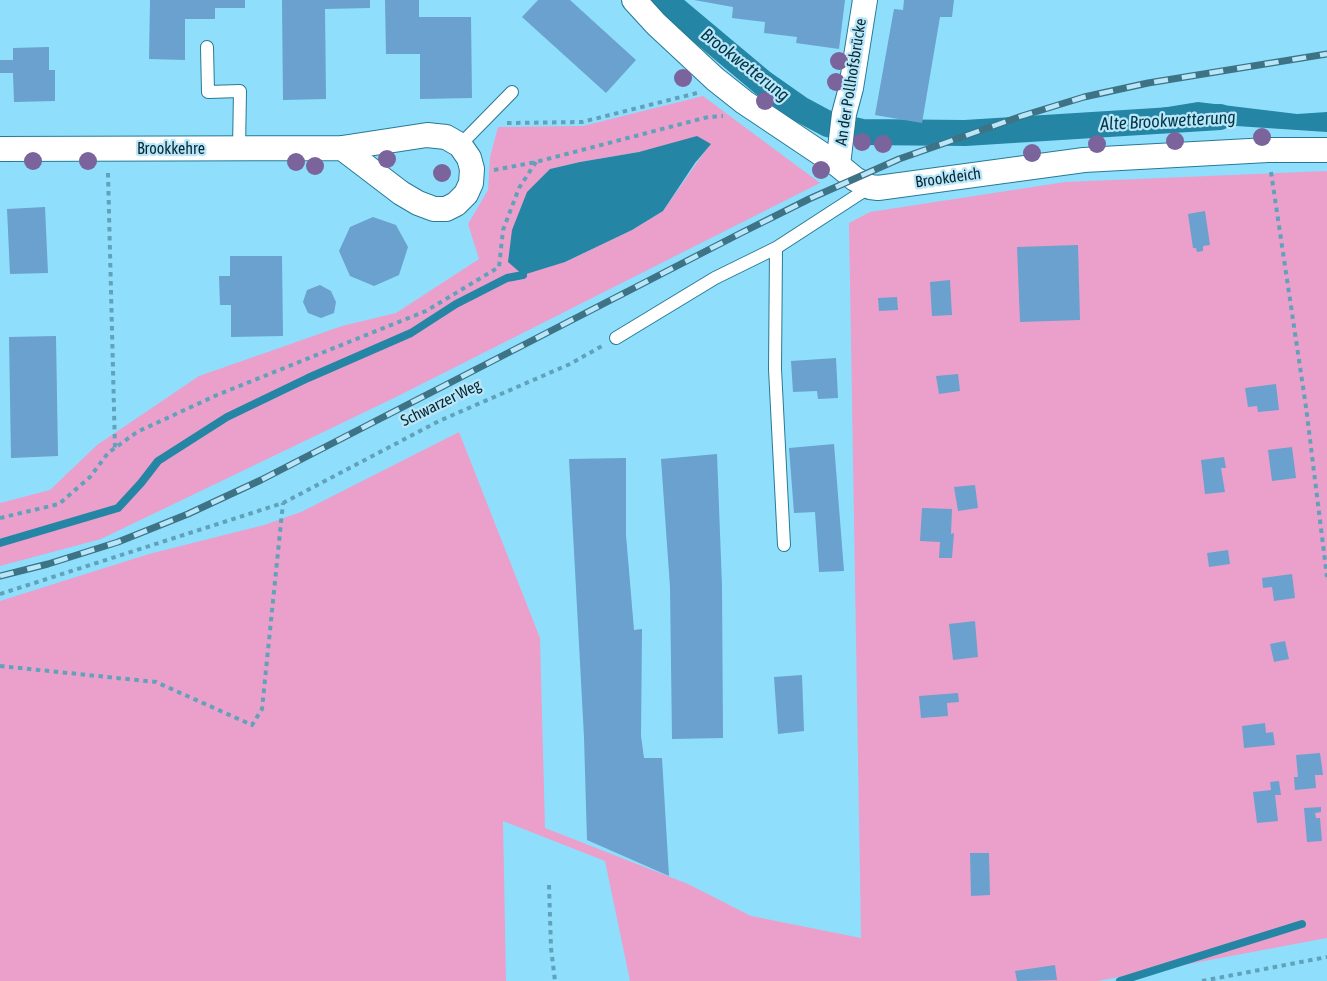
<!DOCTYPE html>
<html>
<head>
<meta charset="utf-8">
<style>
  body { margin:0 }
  canvas { display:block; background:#8fdefc }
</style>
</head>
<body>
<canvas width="1327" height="981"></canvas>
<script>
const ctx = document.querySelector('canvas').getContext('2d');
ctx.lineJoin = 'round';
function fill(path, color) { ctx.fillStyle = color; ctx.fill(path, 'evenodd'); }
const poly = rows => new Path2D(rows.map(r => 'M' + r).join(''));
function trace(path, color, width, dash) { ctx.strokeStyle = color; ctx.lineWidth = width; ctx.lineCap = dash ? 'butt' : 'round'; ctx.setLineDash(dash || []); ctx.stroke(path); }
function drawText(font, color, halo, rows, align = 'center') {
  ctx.font = font + ' "Asap Condensed",sans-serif'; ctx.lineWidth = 4.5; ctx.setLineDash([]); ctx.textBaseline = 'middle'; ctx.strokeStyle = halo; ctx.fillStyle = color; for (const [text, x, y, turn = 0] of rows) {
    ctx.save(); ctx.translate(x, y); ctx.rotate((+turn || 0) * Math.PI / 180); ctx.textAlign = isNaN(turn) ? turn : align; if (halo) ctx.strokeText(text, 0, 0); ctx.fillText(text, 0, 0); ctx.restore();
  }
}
const green = poly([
  [703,96,820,183,396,397,101,539,0,566,0,503,50,490,97,445,199,376,342,326,396,313,479,259,468,224,488,190,490,157,498,127,583,126],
  [710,144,663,211,632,230,565,262,551,169,580,162,639,152],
  [1327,171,1327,938,1098,981,630,981,605,861,503,821,506,981,0,981,0,601,149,554,264,525,301,512,459,432,540,638,545,828,688,884,751,916,861,938,849,223,870,212,1065,182]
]);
const water = poly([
  [1198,102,1297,114,1327,112,1327,132,1206,124,1149,110],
  [697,136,711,144,695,163,663,211,632,230,565,262,523,275,508,262,512,230,527,192,550,169,580,162,639,152]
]);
const stream = poly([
  [0,543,118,508,141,483,158,461,227,417,308,378,411,333,456,304,507,278,523,275],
  [1120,981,1302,924]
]);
const canal = poly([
  [664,0,763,83,800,109,828,124,862,132,965,133,1220,117]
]);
const building = poly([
  [150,0,245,0,245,8,215,8,215,19,185,19,185,60,149,59],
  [282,0,370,0,370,8,325,9,326,99,283,100],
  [385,0,419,0,419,17,471,17,472,98,420,99,420,54,386,54],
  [538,0,570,0,636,60,606,93,522,17],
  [694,0,845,0,839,49,796,43,797,37,764,33,765,22,732,18,733,7],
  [904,0,954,0,952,17,940,17,922,123,875,115,894,9,903,10],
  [49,47,49,70,55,70,55,101,14,102,13,73,0,73,0,60,13,60,13,48],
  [45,207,48,273,10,274,7,209],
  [1205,211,1210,245,1203,246,1203,251,1197,252,1196,248,1193,248,1188,214],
  [373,217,396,225,408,247,399,275,374,286,350,276,339,251,350,227],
  [1078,245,1080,320,1020,322,1017,247],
  [230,256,282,256,283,336,231,337,231,305,220,305,219,276,230,276],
  [950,280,952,315,932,316,930,282],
  [320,285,331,291,336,302,334,313,321,318,308,313,303,302,307,290],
  [897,297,898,310,879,311,878,298],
  [56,336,58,456,11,458,9,337],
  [836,358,838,398,818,399,817,391,793,392,791,361],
  [958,374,960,391,939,394,936,376],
  [1276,384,1279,410,1258,412,1257,406,1248,407,1245,388],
  [834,444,844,571,819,572,815,512,794,513,789,448],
  [1292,447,1296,478,1272,481,1268,450],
  [717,454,722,586,723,738,672,739,670,587,661,459],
  [1224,457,1226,468,1221,468,1225,492,1205,494,1201,460],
  [626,458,626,535,634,630,642,629,641,736,644,758,662,758,669,876,587,840,584,737,569,459],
  [975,485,978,508,958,511,954,487],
  [922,508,952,509,951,534,954,533,952,558,939,558,940,542,920,541],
  [1228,550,1230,564,1209,567,1207,553],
  [1292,574,1295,598,1274,601,1272,587,1263,588,1262,578],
  [975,621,978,657,953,660,949,624],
  [1285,641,1289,659,1274,662,1270,644],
  [802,675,804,731,778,734,774,677],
  [958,693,959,702,947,703,948,716,921,718,919,696],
  [1265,723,1266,733,1273,732,1275,745,1244,748,1242,726],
  [1320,753,1323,775,1315,775,1316,788,1295,790,1294,777,1298,777,1296,755],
  [1279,781,1281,795,1275,795,1278,821,1257,823,1253,792,1271,790,1270,782],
  [1321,807,1321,812,1315,813,1316,818,1320,818,1322,841,1307,842,1304,808],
  [970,853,989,853,990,895,971,896],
  [1055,965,1057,980,1017,981,1015,971]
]);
const path = poly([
  [507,123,582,122,697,93],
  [494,170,536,162,708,117,723,116],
  [1271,172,1306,407,1327,577],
  [108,173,115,448],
  [0,518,59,504,90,477,108,453,137,432,217,395,426,311,499,267,503,230,519,188,536,162],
  [0,594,283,503,439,421,570,364,602,346],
  [0,666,156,682,252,725,262,709,283,503],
  [549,885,551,948,555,981],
  [1202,981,1327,957]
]);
const service = poly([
  [207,47,208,92,240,91,239,149],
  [460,145,512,92],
  [776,248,775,369,784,545],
  [616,338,715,278,776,248,870,187]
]);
const minor = poly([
  [634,0,656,24,715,79,744,102,838,165,855,179,870,187,878,188,1084,160,1268,150,1327,150],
  [0,149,342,148,427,135,446,137,460,145,469,158,472,169,471,183,466,194,456,204,446,209,434,209,418,203,401,193,342,148],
  [838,165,844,114,851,88,865,0]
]);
const rail = poly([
  [0,576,48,564,118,542,188,514,261,480,741,233,809,199,899,159,1022,116,1084,97,1148,83,1327,54]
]);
const trees = [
  [839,61],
  [683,78],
  [836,82],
  [765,101],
  [1262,137],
  [1175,141],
  [862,142],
  [883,144],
  [1097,144],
  [1032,153],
  [387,159],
  [33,161],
  [88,161],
  [296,162],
  [315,166],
  [821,170],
  [442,173]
];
const streetNames = [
  ["An der Pollhofsbrücke",851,82,-81],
  ["Brookkehre",171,149],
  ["Brookdeich",948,178,-8],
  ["Schwarzer Weg",441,403,-26]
];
const waterNames = [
  ["Brookwetterung",745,65,38],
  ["Alte Brookwetterung",1168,121,-3]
];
fill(green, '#eba0cb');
fill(water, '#2585a4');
trace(stream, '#2585a4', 8);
trace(canal, '#2585a4', 26);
fill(building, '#6aa1ce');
trace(service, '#277a95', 14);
trace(minor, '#277a95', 26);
trace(path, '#61a2ba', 4, [4.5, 4.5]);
trace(service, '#fff', 12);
trace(minor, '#fff', 24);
trace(rail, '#3e7386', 7);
trace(rail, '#b9e6f8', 4.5, [14]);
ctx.fillStyle = '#7a649b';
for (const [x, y] of trees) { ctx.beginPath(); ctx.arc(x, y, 9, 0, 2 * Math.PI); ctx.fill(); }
drawText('16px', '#062934', '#b9e6f8', streetNames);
drawText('italic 18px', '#003748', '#b9e6f8', waterNames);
</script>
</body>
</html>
